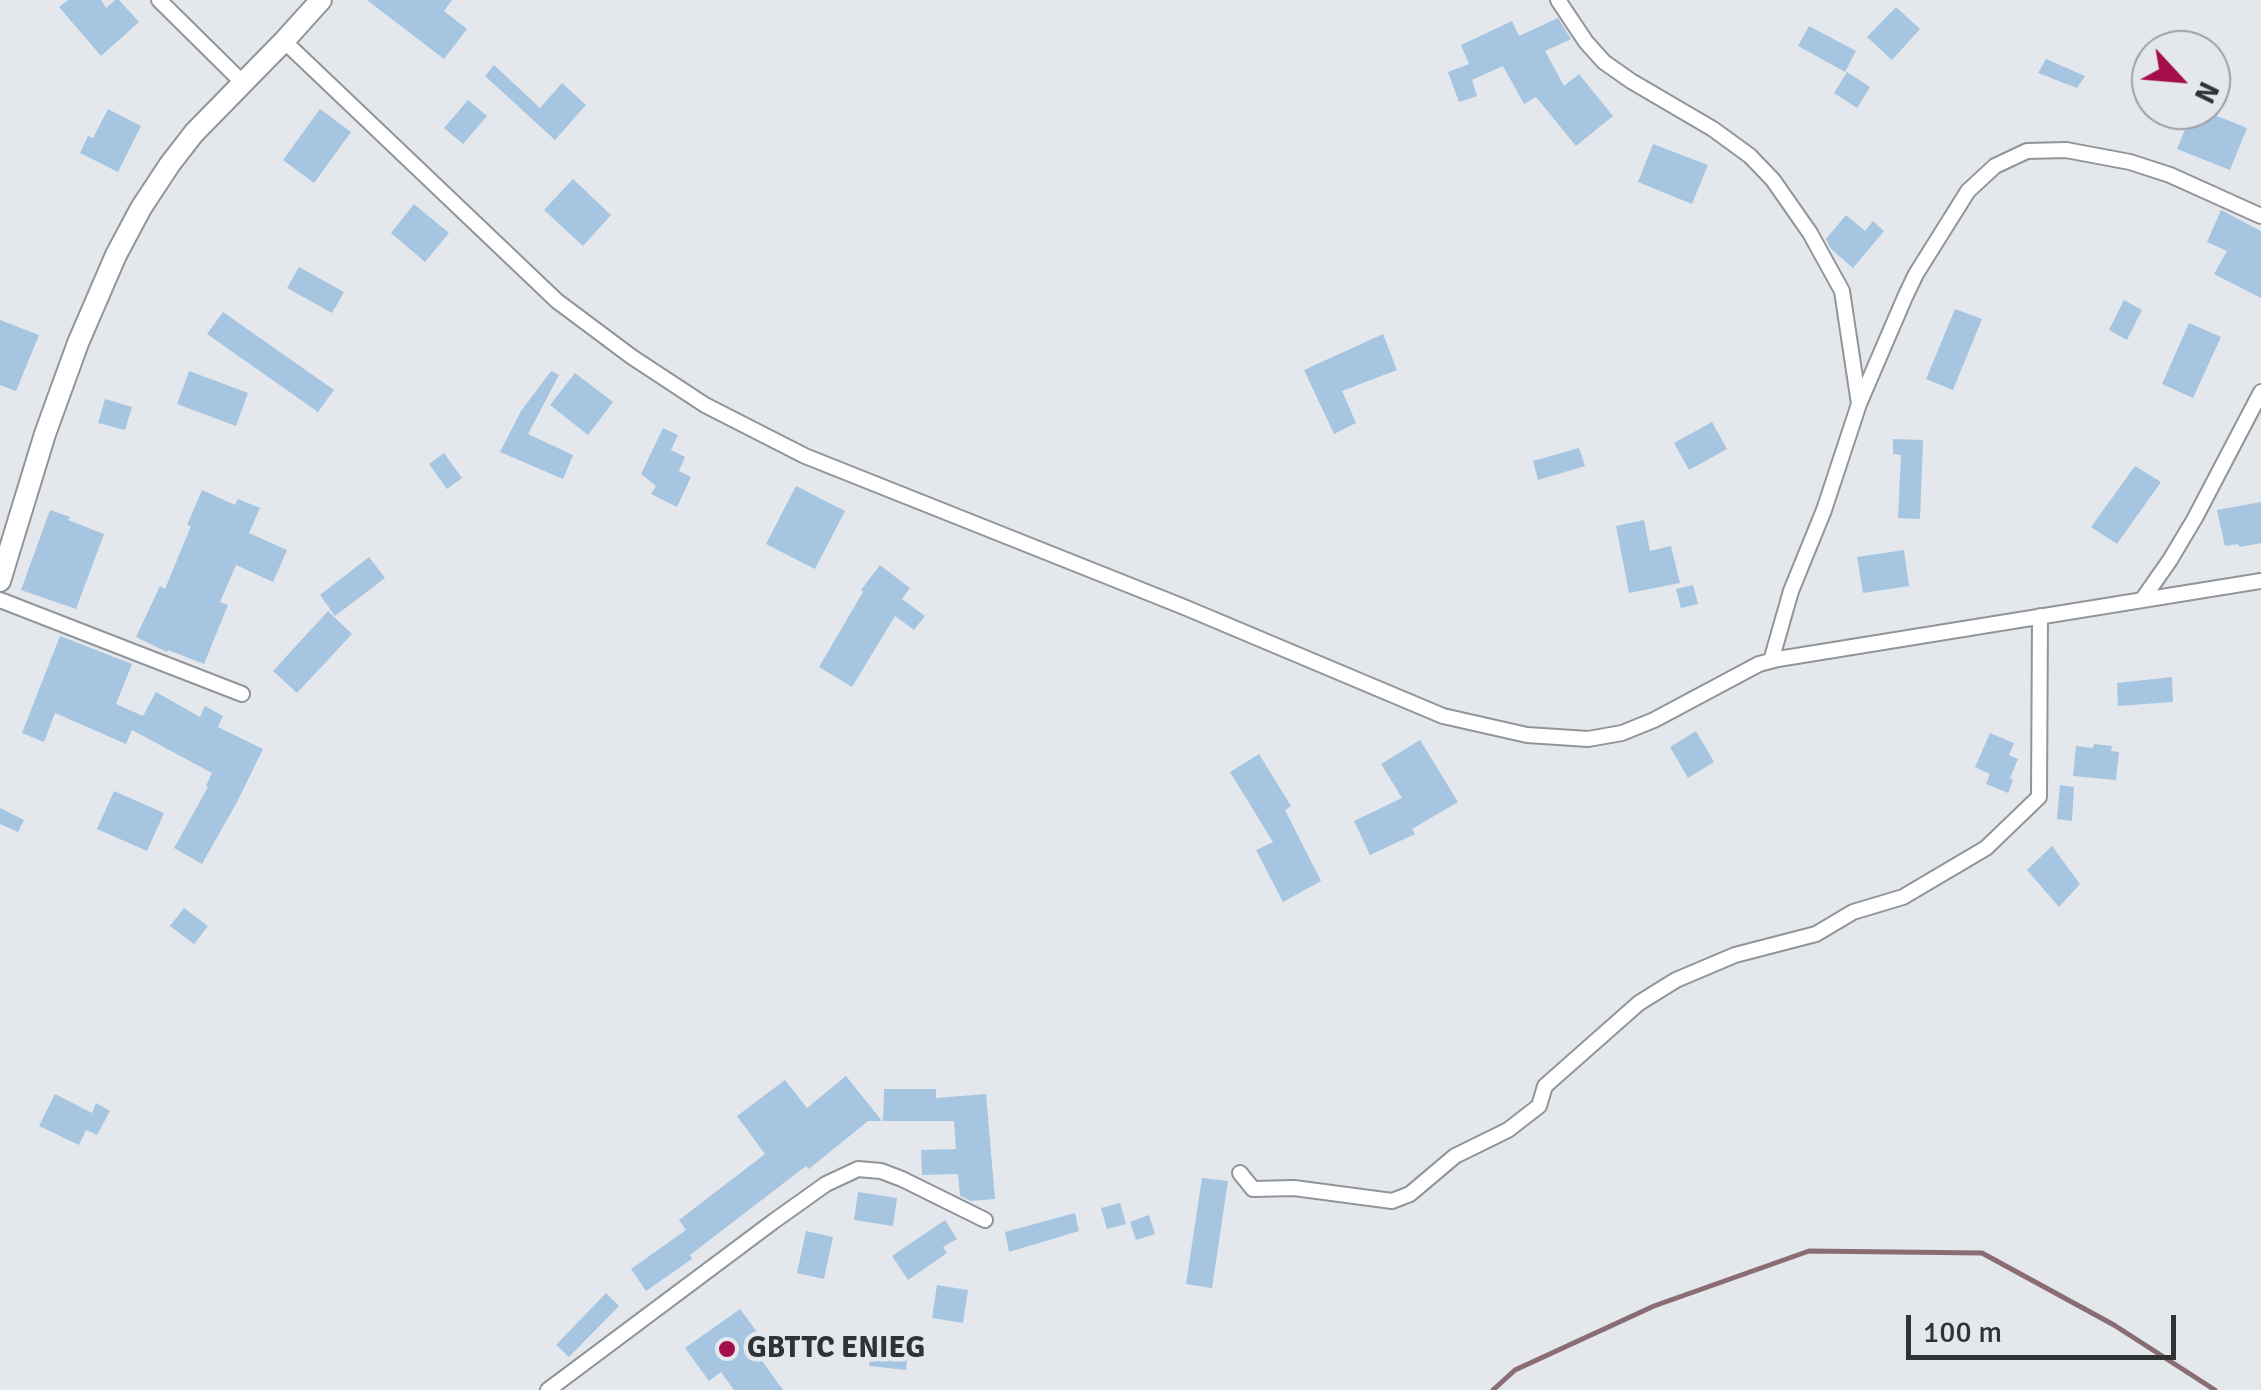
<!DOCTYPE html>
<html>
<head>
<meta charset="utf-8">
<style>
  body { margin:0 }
  #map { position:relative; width:2261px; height:1390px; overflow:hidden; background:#e4e8ed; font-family:Signika,sans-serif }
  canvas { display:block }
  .north { position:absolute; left:2131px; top:30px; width:100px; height:100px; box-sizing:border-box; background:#e4e8ed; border:2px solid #9c9fa3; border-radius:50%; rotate:116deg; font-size:28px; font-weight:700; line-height:40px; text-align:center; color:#303233 }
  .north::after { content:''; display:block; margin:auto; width:35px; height:45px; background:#a40e4a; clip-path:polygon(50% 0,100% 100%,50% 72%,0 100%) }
  .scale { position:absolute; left:1906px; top:1315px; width:270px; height:45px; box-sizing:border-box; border:5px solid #303233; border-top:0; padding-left:12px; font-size:30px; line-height:35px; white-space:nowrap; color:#303233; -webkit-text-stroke:8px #e4e8ed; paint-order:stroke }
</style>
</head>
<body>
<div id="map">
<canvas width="2261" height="1390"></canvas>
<div class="north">N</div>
<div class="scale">100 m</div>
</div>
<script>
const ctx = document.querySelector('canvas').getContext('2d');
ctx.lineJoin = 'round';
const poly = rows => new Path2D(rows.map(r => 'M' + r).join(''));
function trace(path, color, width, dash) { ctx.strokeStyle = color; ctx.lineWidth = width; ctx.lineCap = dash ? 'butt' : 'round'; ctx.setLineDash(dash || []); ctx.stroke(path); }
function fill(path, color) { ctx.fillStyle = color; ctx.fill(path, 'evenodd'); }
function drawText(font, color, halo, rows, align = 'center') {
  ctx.font = font + ' Signika,sans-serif'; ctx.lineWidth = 9; ctx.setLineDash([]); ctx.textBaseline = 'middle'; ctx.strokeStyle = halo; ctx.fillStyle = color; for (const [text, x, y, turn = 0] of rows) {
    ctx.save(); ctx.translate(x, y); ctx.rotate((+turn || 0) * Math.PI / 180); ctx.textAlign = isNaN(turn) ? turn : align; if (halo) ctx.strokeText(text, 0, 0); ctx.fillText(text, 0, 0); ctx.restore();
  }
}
const stream = poly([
  [1493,1390,1515,1370,1654,1306,1809,1251,1982,1253,2114,1325,2215,1390]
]);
const building = poly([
  [68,0,101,0,106,8,115,0,119,0,139,22,101,56,59,7],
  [367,0,452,0,444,11,467,29,444,59],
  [1896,7,1920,29,1892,60,1867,37],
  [1558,18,1571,39,1545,51,1564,86,1579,74,1613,116,1576,146,1536,97,1524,104,1503,66,1472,80,1477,96,1459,102,1448,72,1469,64,1461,45,1512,21,1519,36],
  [1809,26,1856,51,1845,72,1798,46],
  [2046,59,2085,76,2077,88,2038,73],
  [494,65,540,108,562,83,586,105,555,140,485,76],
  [1847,72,1870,87,1857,108,1834,93],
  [468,100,487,116,463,144,444,128],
  [108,109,141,126,118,172,80,153,88,136,93,138],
  [320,109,351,132,314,183,283,160],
  [2193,110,2202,110,2247,128,2230,170,2177,149],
  [1653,144,1708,165,1692,204,1638,182],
  [573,179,611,215,583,246,544,210],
  [414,204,449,233,425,262,391,233],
  [2221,210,2261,231,2261,298,2214,274,2227,251,2207,242],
  [1846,215,1865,231,1873,221,1884,231,1853,268,1831,249,1826,239],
  [299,267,344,292,332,313,287,288],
  [2124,300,2142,310,2127,340,2109,330],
  [1955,309,1982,319,1953,390,1926,379],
  [223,312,334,390,318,412,207,334],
  [0,320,39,335,16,391,0,385],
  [2189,323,2221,337,2193,398,2162,384],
  [1383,334,1397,370,1342,391,1356,423,1334,434,1304,370],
  [189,371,248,393,236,426,177,404],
  [551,371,559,375,528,434,573,455,563,479,500,452,521,411],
  [575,373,613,402,588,435,550,405],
  [105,399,132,407,125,430,98,423],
  [1712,422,1727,449,1689,470,1674,443],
  [663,428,678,435,671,450,685,457,679,471,691,477,677,507,651,494,656,486,641,474],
  [1893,439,1923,440,1920,519,1898,518,1901,455,1893,454],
  [1579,448,1585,466,1538,480,1533,461],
  [444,453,462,478,447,489,429,464],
  [2135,466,2161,482,2117,544,2091,527],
  [796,486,845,511,815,569,766,544],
  [202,490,235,505,238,499,260,508,249,533,287,550,273,582,236,565,220,602,228,605,204,664,168,650,167,652,136,637,160,586,165,589,191,526,187,525],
  [2261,502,2261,543,2240,547,2238,544,2225,546,2217,510],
  [50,510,70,517,68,520,104,534,76,609,21,590],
  [1644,520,1650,551,1671,546,1680,583,1629,593,1616,526],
  [1904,550,1909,586,1863,593,1857,557],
  [369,557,385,578,335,616,320,595],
  [880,565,910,588,902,599,925,616,914,630,895,616,852,687,819,667,863,592,861,590],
  [1693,585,1698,604,1681,608,1676,589],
  [328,611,352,634,297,693,273,671],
  [60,636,132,664,116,704,143,716,156,692,200,717,205,706,223,716,218,727,263,749,237,802,202,864,174,848,208,787,206,786,212,773,132,730,126,744,55,713,44,742,22,733],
  [2172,677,2173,702,2118,706,2117,683],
  [1696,731,1714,762,1688,778,1670,747],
  [1990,733,2014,743,2009,755,2018,759,2010,778,2013,780,2008,793,1986,784,1990,774,1975,767],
  [1420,740,1458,802,1412,829,1415,834,1370,855,1354,821,1402,798,1381,764],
  [2094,744,2112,746,2111,751,2119,752,2116,780,2073,776,2076,746,2093,748],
  [1259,754,1291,806,1285,810,1321,881,1283,902,1256,850,1273,842,1230,772],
  [2060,785,2074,787,2072,821,2057,819],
  [114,791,164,813,147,851,97,829],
  [0,808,24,820,18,832,0,824],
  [2052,846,2080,884,2059,907,2027,870],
  [184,908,208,926,194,944,170,926],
  [846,1076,882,1121,868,1121,809,1169,806,1166,690,1255,692,1259,646,1291,631,1269,686,1230,679,1220,765,1154,737,1116,785,1080,807,1108],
  [884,1089,936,1089,936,1098,986,1094,995,1199,971,1201,960,1196,958,1174,922,1175,921,1150,956,1149,954,1121,883,1121],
  [55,1094,92,1113,96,1103,110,1111,97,1135,86,1130,79,1145,39,1126],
  [1202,1178,1228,1181,1212,1288,1186,1284],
  [858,1192,897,1198,893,1226,854,1220],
  [1120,1203,1126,1224,1107,1229,1101,1208],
  [1075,1213,1079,1231,1009,1252,1005,1232],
  [1149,1215,1155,1234,1136,1240,1130,1222],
  [945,1220,957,1239,943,1247,947,1253,908,1280,892,1256],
  [806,1231,833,1237,824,1279,797,1273],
  [937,1285,968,1290,963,1323,932,1318],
  [606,1293,619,1306,569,1357,556,1345],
  [740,1309,760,1336,750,1344,783,1390,734,1390,721,1372,709,1381,685,1348],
  [872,1335,909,1339,906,1370,869,1366]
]);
const street = poly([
  [159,0,242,82],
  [1558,0,1586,42,1604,62,1631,81,1713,129,1750,156,1773,180,1810,233,1842,291,1859,404],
  [284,41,557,301,632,357,705,405,805,456,1184,607,1443,716,1527,735,1588,739,1622,733,1654,720,1759,664,1778,659,2261,581],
  [0,600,242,694],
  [2142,600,2170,560,2195,518,2261,392],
  [1771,661,1791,591,1824,510,1859,404,1905,297,1916,274,1968,191,1995,166,2027,151,2066,150,2130,162,2170,175,2261,216],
  [1240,1173,1253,1189,1294,1188,1392,1201,1410,1194,1455,1156,1508,1130,1539,1106,1545,1086,1639,1003,1676,980,1735,955,1816,934,1853,912,1903,897,1986,848,2039,797,2040,616],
  [548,1390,774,1221,826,1184,858,1169,881,1171,902,1179,985,1220]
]);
const secondary = poly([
  [0,581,45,434,78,343,116,255,141,208,170,164,194,133,284,41,321,0]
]);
const markers = [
  [727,1349,10,"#a40e4a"]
];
const poiNames = [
  ["GBTTC ENIEG",747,1349]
];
trace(stream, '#8a6d73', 5);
fill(building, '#a6c5e1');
trace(street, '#919599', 18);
trace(secondary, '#919599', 24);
trace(street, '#fff', 14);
trace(secondary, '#fff', 20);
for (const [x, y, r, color] of markers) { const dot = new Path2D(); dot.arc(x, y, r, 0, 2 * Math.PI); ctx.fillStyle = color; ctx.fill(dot); trace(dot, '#e4e8ed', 4); }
drawText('bold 30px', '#303233', '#e4e8ed', poiNames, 'left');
</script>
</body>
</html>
